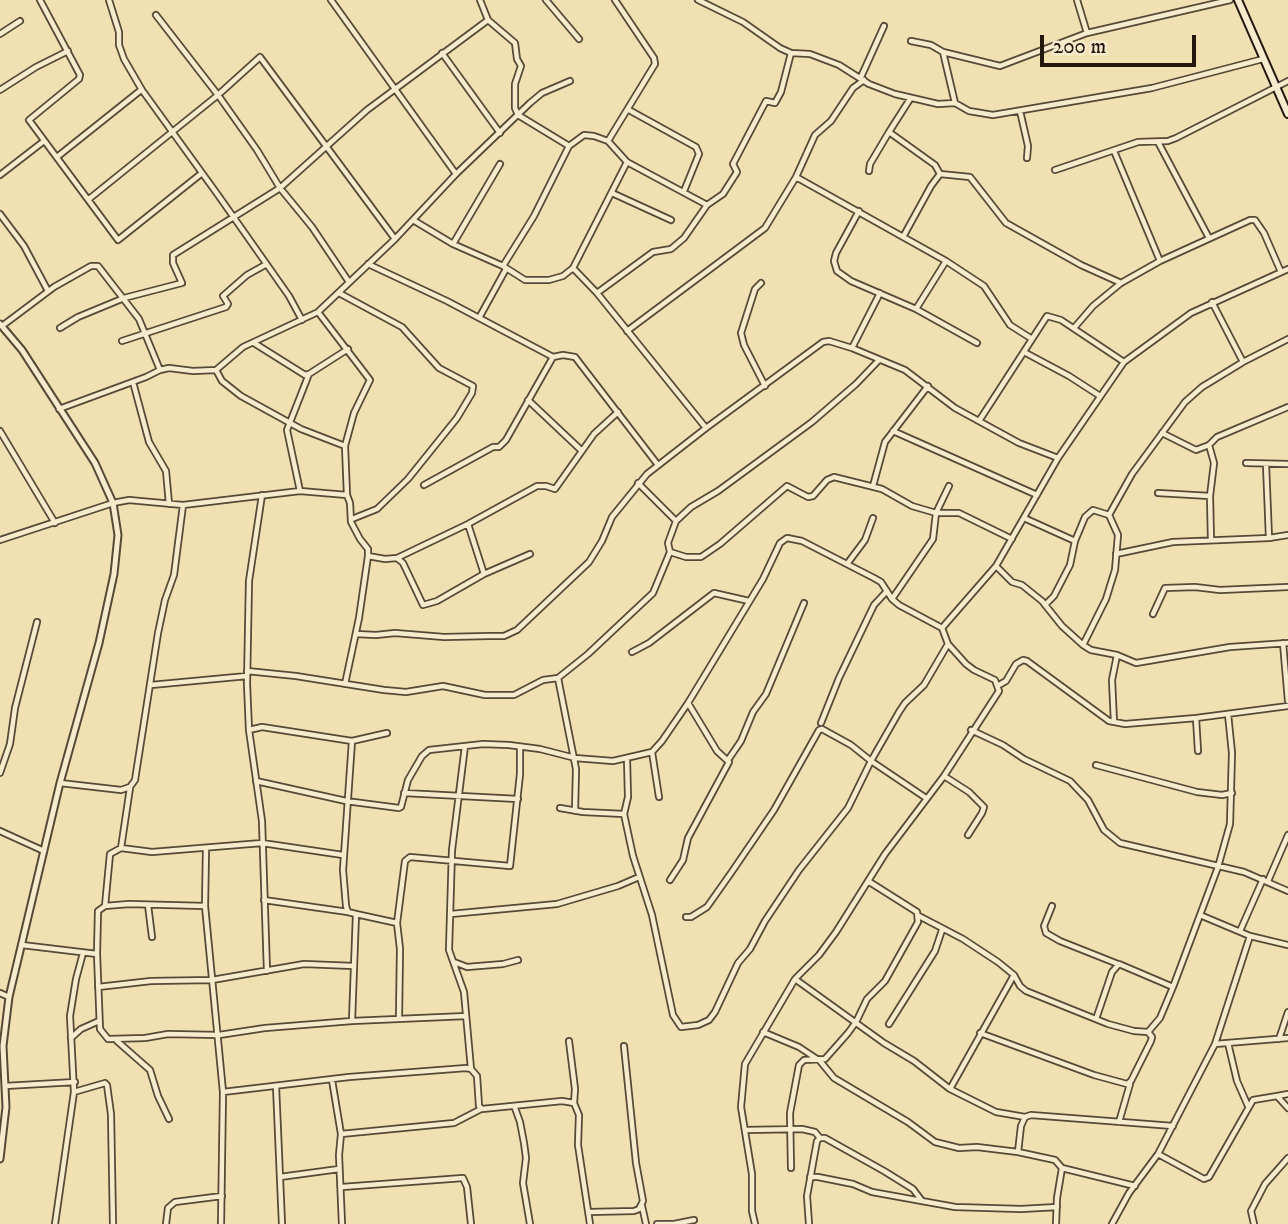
<!DOCTYPE html>
<html>
<head>
<meta charset="utf-8">
<style>
  body { margin:0 }
  #map { position:relative; width:1288px; height:1224px; overflow:hidden; background:#f1e0b1; font-family:"IM FELL DW Pica",serif }
  canvas { display:block }
  .scale { position:absolute; left:1040px; top:35px; width:156px; height:32px; box-sizing:border-box; border:4px solid #231710; border-top:0; padding-left:9px; font-size:21px; line-height:24px; white-space:nowrap; color:#231710; -webkit-text-stroke:5px #f6ebcc; paint-order:stroke }
</style>
</head>
<body>
<div id="map">
<canvas width="1288" height="1224"></canvas>
<div class="scale">200 m</div>
</div>
<script>
const ctx = document.querySelector('canvas').getContext('2d');
ctx.lineJoin = 'round';
const poly = rows => new Path2D(rows.map(r => 'M' + r).join(''));
function trace(path, color, width, dash) { ctx.strokeStyle = color; ctx.lineWidth = width; ctx.lineCap = dash ? 'butt' : 'round'; ctx.setLineDash(dash || []); ctx.stroke(path); }
const minor = poly([
  [40,0,80,75,79,79,29,120,118,240,202,173],
  [109,0,119,32,119,45,124,59,142,90,218,195,289,296,302,320],
  [331,0,456,174],
  [480,0,488,20,515,43,517,59,521,66,515,84,515,108,518,115,569,146],
  [546,0,579,39],
  [698,0,743,22,780,48,791,53,810,54,839,65,869,84,895,94,938,104,955,103,969,111,993,115,1152,88,1263,59],
  [1077,0,1087,33],
  [156,15,218,95,257,150,280,188,312,227,349,282],
  [0,34,20,21],
  [911,41,931,45,943,52,1000,66,1087,33,1230,0],
  [943,52,955,103],
  [442,53,500,133],
  [861,77,884,26],
  [0,90,36,67,68,51],
  [910,99,889,132,935,165,940,174],
  [629,110,696,147,699,154,684,191],
  [1020,111,1028,146,1027,158],
  [608,141,655,64,654,58,615,0],
  [1158,142,1209,238],
  [1114,151,1160,261],
  [57,157,141,90],
  [1055,170,1138,142,1168,141,1176,138,1288,81],
  [869,171,870,164,889,132],
  [940,174,970,177,1006,223,1081,265,1121,283],
  [0,175,44,141],
  [796,177,946,261,984,286,1010,325,1032,339],
  [612,193,671,220],
  [89,199,218,95,260,57,395,239],
  [859,211,836,253,834,261,837,271,851,281,916,309,977,343],
  [0,214,24,246,48,291],
  [413,220,453,244,503,266,525,280,549,280,563,276,573,268,627,162],
  [903,237,931,186,940,174],
  [453,244,500,164],
  [368,264,447,301,553,357,563,355,575,357,658,465],
  [503,266,534,216,569,146,584,135,594,136,608,141,627,162,707,205],
  [573,268,597,293,706,428],
  [761,283,755,289,741,333,744,345,765,386],
  [339,293,402,327,439,368,473,386,472,393,457,418,408,479,377,509,352,519],
  [597,293,653,252,671,249,684,238,707,205,723,194,737,172,733,164,766,101,775,103,781,92,791,53],
  [1212,302,1243,362],
  [916,309,946,261],
  [318,312,370,380,354,413,345,446,347,495],
  [479,318,506,269],
  [2,326,54,287,91,266,98,266,139,319,160,370],
  [60,328,78,317,124,298,182,283,173,263,173,255,280,188,367,110,488,20],
  [1074,328,1093,306,1121,283,1160,261,1250,220,1255,220,1264,233,1281,272],
  [627,331,765,228,796,177,815,135,831,121,853,88,864,80],
  [122,341,226,307,228,304,223,296,247,275,265,265],
  [254,343,305,375,309,374,348,349],
  [852,348,880,293],
  [1024,352,1069,376,1100,396],
  [216,370,222,381,241,396,301,429,345,446],
  [133,382,149,442,166,471,169,504],
  [528,400,582,451],
  [59,409,146,377,160,370,169,368,193,371,216,370,243,347,318,312,395,239,456,174,530,103,542,93,570,81],
  [979,421,1047,316,1061,320,1124,362],
  [0,431,55,523],
  [893,431,1037,495],
  [1162,433,1196,450,1209,445,1217,437,1288,407],
  [1209,445,1214,463,1210,496,1211,540],
  [1246,463,1288,464],
  [638,483,676,521],
  [424,485,493,447,499,447,506,440,553,357],
  [873,486,885,442,928,386],
  [300,491,287,430,309,374],
  [1158,493,1210,496],
  [262,495,249,581,247,684,249,730,262,821,267,971],
  [1109,515,1132,474,1185,402,1202,387,1243,362,1288,339],
  [1024,518,1075,541],
  [468,524,484,574],
  [1269,538,1288,535],
  [0,540,113,503,129,500,183,505,300,491,347,495,350,503,351,522,360,539,368,549,368,556,385,559,397,558,403,563,423,605,437,601,484,574,530,554],
  [670,552,686,557,701,557,720,544,787,486,808,497,813,496,827,480,834,477,882,489,912,506,936,513,959,513,1012,539],
  [1116,554,1173,542,1269,538,1266,464],
  [397,558,468,524,537,486,546,486,555,489,594,434,618,412],
  [847,564,865,540,873,518],
  [996,566,1012,582,1022,585,1042,601,1062,626,1083,645,1091,650,1117,655],
  [892,599,933,539,936,513,949,486],
  [1045,605,1054,596,1070,565,1075,541,1085,517,1093,510,1109,515,1118,535,1115,570,1106,599,1083,645],
  [1153,614,1165,588,1195,587,1220,590,1288,587],
  [942,628,996,566,1058,458,1124,362,1191,313,1288,269],
  [356,634,376,635,395,633,444,637,490,636,504,636,517,630,589,562,602,541,612,517,647,474,706,428,823,342,829,341,852,348,905,370,955,408,1019,443,1058,458],
  [1283,643,1288,701],
  [632,652,649,643,714,593,749,601],
  [247,671,296,676,384,690,406,692,443,686,485,695,514,695,543,680,558,678,588,654,653,593,670,552,668,543,676,521,691,507,718,491,812,422,856,384,879,360],
  [558,678,576,769,575,811],
  [345,684,359,618,368,556],
  [151,685,247,676],
  [999,685,1006,681,1016,664,1023,660,1027,661,1109,721,1125,724,1196,718,1288,706],
  [1196,718,1198,751],
  [1114,722,1112,680,1117,655,1136,663,1230,647,1288,643],
  [821,723,839,678,874,605,887,591],
  [249,730,262,727,352,741,387,733],
  [971,730,1003,745,1024,759,1070,781,1088,800,1104,830,1120,843,1244,872,1288,891],
  [352,741,343,870,346,906,348,912,356,914,352,1021],
  [465,746,452,850,449,950,464,992,471,1069],
  [652,752,659,797],
  [728,760,741,741,753,712,766,694,804,603],
  [1096,765,1197,792,1222,795,1232,793],
  [0,773,10,744,15,708,37,622],
  [944,776,969,792,984,807,982,813,968,835],
  [256,781,346,801,399,808,401,807,408,780,422,756,429,750,483,744,509,745,540,749,575,758,613,761,652,752,662,741,688,703,763,579,780,543,787,538,802,541,874,578,881,582,892,599,899,605,942,628,948,644,966,664,974,670,995,680,999,691,944,776,885,854,836,932,819,955,795,979,745,1064,741,1107,752,1174,752,1211,755,1224],
  [60,783,121,790,130,787,135,780,158,633,165,600,174,575,183,505],
  [404,793,518,799],
  [560,808,583,812,624,814,628,797,627,759],
  [624,814,633,856,652,915,673,1015,681,1027,698,1025,709,1020,715,1012,738,963,750,949,765,921,799,870,848,808,871,761,899,712,905,703,924,685,948,644],
  [0,831,44,851],
  [121,848,130,788],
  [206,848,205,906,223,1092,221,1224],
  [670,880,683,860,688,838,729,762,717,751,688,703],
  [1268,881,1288,835],
  [264,900,348,912],
  [148,905,152,937],
  [105,906,110,854,121,848,152,852,262,843,343,855],
  [205,906,129,904,105,906,98,911,97,954,100,1029,108,1039,145,1038,168,1034,219,1035,265,1028,352,1021,466,1016],
  [1052,906,1044,926,1046,933,1060,941,1118,964],
  [356,914,397,923],
  [451,914,557,904,618,886,639,877],
  [1200,915,1250,936,1288,945],
  [919,916,963,939,998,962,1014,975,1020,986,1026,991,1108,1024,1134,1031,1148,1032,1160,1018,1173,987,1218,867,1230,824,1232,753,1228,714],
  [686,917,691,917,707,907,731,873,774,810,819,730,822,729,851,745,871,761,926,798],
  [1240,931,1263,879],
  [22,945,97,954],
  [454,962,467,967,503,964,518,960],
  [795,979,884,1043,914,1061,950,1089,996,1112,1025,1117],
  [98,987,151,981,212,980,304,964,354,966],
  [0,993,9,997],
  [399,1018,400,949,397,923,405,861,410,857,510,866,520,774,520,747],
  [1096,1019,1112,972,1119,964,1173,987],
  [889,1024,935,951,942,930],
  [763,1032,799,1047,820,1061,834,1078,908,1122,935,1142,959,1148,977,1147,1018,1152,1055,1160,1062,1168,1135,1186],
  [980,1033,1094,1075,1127,1084,1131,1081,1151,1041,1152,1037,1148,1032],
  [71,1038,81,1029,99,1021],
  [1279,1039,1288,1012],
  [117,1041,150,1070,158,1096,169,1119],
  [569,1041,575,1089,574,1103,579,1115,578,1145,590,1224],
  [1228,1043,1237,1081,1248,1106],
  [1215,1044,1250,936],
  [332,1080,341,1134,339,1155,342,1224],
  [5,1086,75,1082],
  [276,1086,282,1224],
  [950,1089,1014,975],
  [74,1092,105,1083,107,1085,111,1114,113,1224],
  [223,1092,349,1077,466,1068,471,1069,477,1076,479,1106,482,1109,562,1101,574,1103],
  [1277,1096,1288,1094],
  [515,1108,520,1122,524,1143,526,1158,523,1183,530,1224],
  [1119,1122,1130,1084],
  [745,1130,802,1129,815,1132,820,1138],
  [341,1134,454,1123,481,1109],
  [1018,1152,1021,1126,1025,1117,1031,1115,1173,1126],
  [1158,1154,1204,1179,1209,1177,1253,1100,1277,1096,1288,1108],
  [791,1168,790,1113,799,1065,804,1060,825,1059,848,1033,856,1022,867,999,885,981,918,922,917,912,868,881],
  [280,1177,339,1169],
  [810,1177,818,1177,853,1184,872,1192,955,1207,1021,1209,1057,1207],
  [342,1187,463,1178,467,1187,471,1224],
  [642,1206,646,1224],
  [589,1212,634,1211,639,1209,643,1201,636,1163,624,1046],
  [55,1224,74,1092,70,1016,76,979,83,953],
  [166,1224,168,1208,175,1202,222,1196],
  [657,1224,674,1224],
  [674,1224,694,1220],
  [809,1224,807,1196,817,1141,820,1138,825,1138,884,1171,913,1189,922,1201],
  [1056,1224,1057,1198,1062,1168],
  [1112,1224,1129,1193,1158,1154,1215,1044,1288,1038],
  [1254,1224,1251,1211,1265,1184,1288,1158]
]);
const tertiary = poly([
  [0,324,22,350,95,463,113,503,118,535,114,574,99,643,60,783,9,997,3,1046,6,1107,0,1159]
]);
const secondary = poly([
  [1238,0,1288,114]
]);
trace(minor, '#564938', 8);
trace(tertiary, '#564938', 9);
trace(secondary, '#231710', 10);
trace(minor, '#f6ebcc', 4.5);
trace(tertiary, '#f6ebcc', 5);
trace(secondary, '#f6ebcc', 6);
</script>
</body>
</html>
